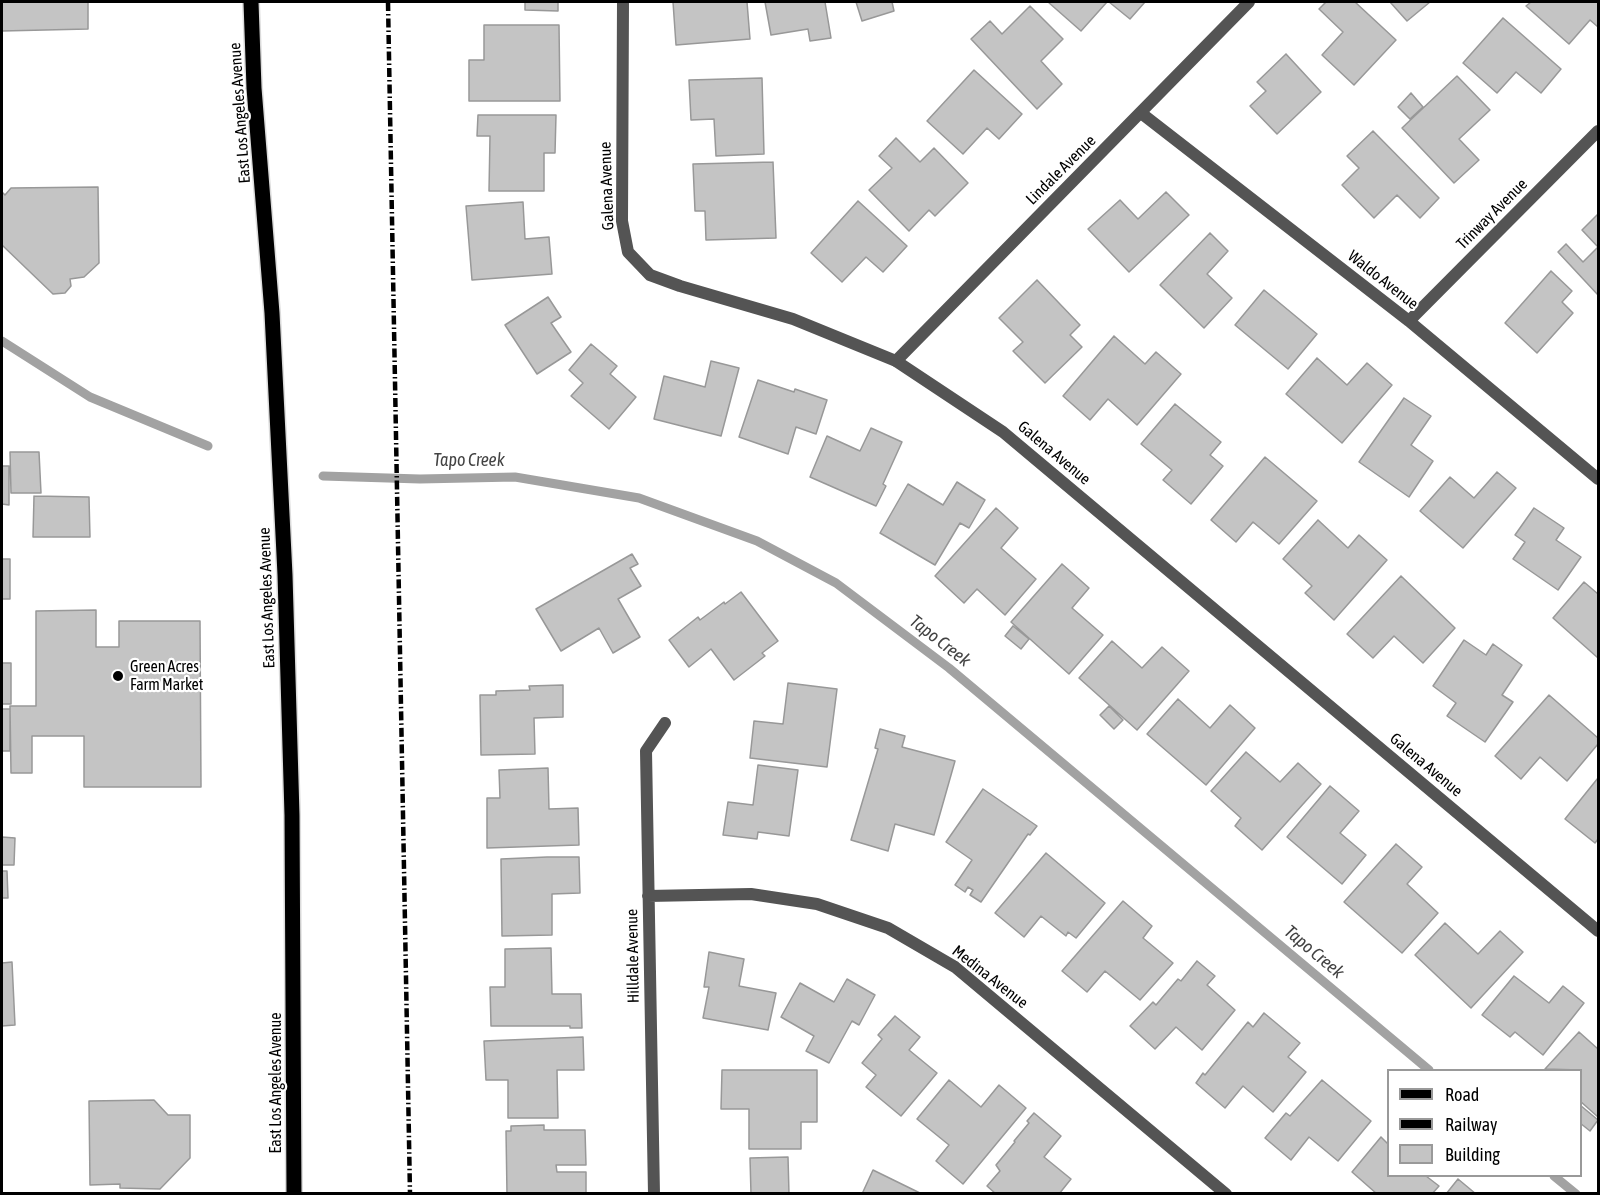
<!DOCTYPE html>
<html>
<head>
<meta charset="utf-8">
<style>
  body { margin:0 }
  #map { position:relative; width:1600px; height:1195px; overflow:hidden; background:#fff; font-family:"Asap Condensed",sans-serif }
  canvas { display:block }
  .frame { position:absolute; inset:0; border:3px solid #000; pointer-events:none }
  .legend { position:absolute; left:1387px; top:1069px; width:195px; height:108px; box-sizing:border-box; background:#fff; border:2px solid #999; margin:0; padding:8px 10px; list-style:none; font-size:18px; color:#000 }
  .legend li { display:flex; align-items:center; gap:12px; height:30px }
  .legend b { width:30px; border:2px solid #999 }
</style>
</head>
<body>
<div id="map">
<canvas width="1600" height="1195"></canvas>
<div class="frame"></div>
<ul class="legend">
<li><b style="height:8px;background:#000"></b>Road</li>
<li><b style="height:8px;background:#000"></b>Railway</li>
<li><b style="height:16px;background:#c4c4c4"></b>Building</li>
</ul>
</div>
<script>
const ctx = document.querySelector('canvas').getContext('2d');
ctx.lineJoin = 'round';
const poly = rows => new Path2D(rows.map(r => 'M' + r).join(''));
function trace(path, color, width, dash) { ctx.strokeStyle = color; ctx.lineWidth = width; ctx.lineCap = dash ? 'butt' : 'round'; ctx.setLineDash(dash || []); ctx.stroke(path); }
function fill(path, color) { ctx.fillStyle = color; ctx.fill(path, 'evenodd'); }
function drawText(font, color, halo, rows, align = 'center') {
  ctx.font = font + ' "Asap Condensed",sans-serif'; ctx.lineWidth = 4.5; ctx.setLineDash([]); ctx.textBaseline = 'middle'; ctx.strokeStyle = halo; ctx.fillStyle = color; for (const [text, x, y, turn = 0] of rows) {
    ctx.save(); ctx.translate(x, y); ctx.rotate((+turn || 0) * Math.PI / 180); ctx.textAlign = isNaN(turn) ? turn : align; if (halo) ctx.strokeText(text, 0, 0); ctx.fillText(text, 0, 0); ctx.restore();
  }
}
const stream = poly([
  [2,341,90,397,208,446],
  [323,476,420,479,515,477,639,498,757,541,836,583,949,668,1429,1070],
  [1554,1176,1576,1194]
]);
const building = poly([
  [2,2,88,2,88,29,2,31,2,2],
  [481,2,558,2,558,11,525,10,525,2,481,2],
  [673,2,747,2,750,39,676,45,673,2],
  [765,2,825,2,831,38,810,41,808,29,771,35,765,2],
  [856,2,892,2,894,11,862,21,856,2],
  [1048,2,1107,2,1081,31,1048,2],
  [1109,2,1145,2,1130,19,1109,2],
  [1326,2,1355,2,1396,40,1354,85,1322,55,1343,32,1319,9,1326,2],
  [1390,2,1430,2,1407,21,1390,2],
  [1531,2,1598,2,1598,27,1590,20,1569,44,1526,6,1531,2],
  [1030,6,1063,39,1041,61,1062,84,1037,109,971,39,990,21,1002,34,1030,6],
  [1503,18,1561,69,1541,93,1516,72,1497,93,1463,63,1503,18],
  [484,25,559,25,560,101,469,101,469,60,484,60,484,25],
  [1286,54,1321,92,1277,134,1250,106,1266,91,1257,82,1286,54],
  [974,70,1022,114,999,139,987,128,963,154,927,121,974,70],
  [1457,76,1490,110,1459,139,1479,160,1454,183,1402,128,1457,76],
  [762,78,764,154,716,156,714,119,691,120,689,80,762,78],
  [1411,93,1423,107,1410,119,1398,107,1411,93],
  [478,115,556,115,555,153,544,153,544,191,489,191,490,136,477,136,478,115],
  [1373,131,1439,198,1420,218,1397,195,1374,218,1342,185,1359,168,1347,156,1373,131],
  [896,138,920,162,934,148,968,183,935,216,929,210,909,231,869,190,892,168,879,156,896,138],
  [773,162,776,238,706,240,705,211,695,211,693,164,773,162],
  [98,187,99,263,84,277,70,279,71,286,65,293,53,294,2,245,2,192,5,195,11,188,98,187],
  [1166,192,1189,215,1129,272,1088,229,1120,200,1138,219,1166,192],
  [858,201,907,246,883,272,866,257,842,282,811,253,858,201],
  [523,202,525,239,549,237,552,274,472,280,466,206,523,202],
  [1598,214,1598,247,1582,230,1598,214],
  [1210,233,1228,251,1207,274,1232,298,1204,328,1160,285,1210,233],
  [1566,244,1583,262,1598,247,1598,295,1558,252,1566,244],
  [1551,271,1572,291,1562,302,1573,313,1537,353,1505,323,1551,271],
  [1037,280,1080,325,1070,335,1082,347,1045,383,1013,351,1023,342,999,318,1037,280],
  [1264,290,1317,334,1288,369,1235,325,1264,290],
  [548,297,561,317,551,323,571,352,537,374,505,325,548,297],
  [1114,336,1145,364,1156,352,1181,374,1137,425,1108,399,1090,420,1063,396,1114,336],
  [591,344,617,366,610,374,636,397,609,429,571,396,583,383,569,370,591,344],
  [1317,358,1347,385,1367,363,1392,385,1342,443,1286,394,1317,358],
  [711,361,739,368,721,436,654,419,664,376,705,387,711,361],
  [758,380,794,392,795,389,827,400,816,434,796,427,788,454,739,437,758,380],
  [1404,398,1431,416,1411,445,1433,461,1409,497,1359,462,1404,398],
  [1175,404,1221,442,1210,455,1223,466,1191,504,1163,480,1172,470,1141,444,1175,404],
  [871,428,902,442,883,484,886,486,876,506,810,477,827,436,860,451,871,428],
  [10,452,39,452,41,493,11,493,10,452],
  [1265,457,1317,501,1279,544,1253,522,1236,542,1211,520,1265,457],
  [2,466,9,466,9,505,2,504,2,466],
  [1497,472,1516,488,1463,548,1420,511,1450,477,1474,498,1497,472],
  [957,482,985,500,969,528,960,523,935,565,880,533,908,484,943,505,957,482],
  [34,496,89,497,90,537,33,537,34,496],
  [996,508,1018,528,1001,548,1036,579,1005,615,977,589,964,603,935,576,996,508],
  [1534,508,1564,528,1556,540,1581,557,1558,590,1513,559,1525,542,1515,535,1534,508],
  [1318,520,1348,548,1359,535,1387,560,1334,620,1305,593,1312,586,1283,559,1318,520],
  [632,554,638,564,630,568,641,586,618,599,640,637,613,653,599,628,561,651,536,609,632,554],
  [2,559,10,559,10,599,2,599,2,559],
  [1062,564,1089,588,1072,608,1103,635,1069,674,1011,622,1062,564],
  [1401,576,1455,628,1423,663,1394,636,1373,658,1347,634,1401,576],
  [1584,582,1598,594,1598,658,1553,618,1584,582],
  [741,592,778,641,762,653,765,656,734,680,711,649,689,667,669,640,698,617,700,620,724,602,725,604,741,592],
  [96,610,96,647,119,647,119,621,200,621,201,787,84,787,84,736,32,736,32,773,11,773,10,706,36,706,36,611,96,610],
  [1013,626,1029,639,1021,649,1005,636,1013,626],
  [1464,640,1486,655,1493,644,1522,665,1502,695,1513,702,1485,742,1447,716,1456,703,1433,686,1464,640],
  [1112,641,1142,668,1162,647,1189,671,1137,730,1079,678,1112,641],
  [2,663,11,663,11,704,2,704,2,663],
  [788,683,837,689,827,767,750,758,754,721,783,724,788,683],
  [563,685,563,717,534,718,535,754,481,755,480,695,496,695,496,691,530,690,529,686,563,685],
  [1549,695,1598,738,1598,744,1567,781,1540,757,1521,779,1495,756,1549,695],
  [1178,699,1210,728,1230,705,1255,728,1206,785,1147,734,1178,699],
  [1109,706,1123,720,1114,729,1100,715,1109,706],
  [2,709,10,709,10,751,2,751,2,709],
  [880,729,905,736,902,747,955,761,934,835,895,824,888,851,851,840,878,749,875,748,880,729],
  [1246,752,1280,782,1298,763,1321,784,1262,850,1235,826,1241,818,1211,791,1246,752],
  [758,765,798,770,789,836,758,832,757,839,723,835,728,802,753,805,758,765],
  [548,768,549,809,578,808,579,845,487,848,487,798,500,798,499,770,548,768],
  [1598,778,1598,839,1595,843,1565,819,1598,778],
  [1330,786,1359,811,1340,833,1366,855,1342,884,1287,837,1330,786],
  [983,789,1037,826,1030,835,1028,834,981,902,970,895,973,890,968,887,965,892,955,885,972,860,946,842,983,789],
  [2,837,15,838,14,865,2,865,2,837],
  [1396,844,1422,867,1407,884,1438,913,1402,953,1344,902,1396,844],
  [1046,853,1105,903,1076,938,1068,932,1066,936,1041,916,1024,937,995,913,1046,853],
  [547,857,579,857,580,893,552,894,552,935,502,936,501,859,547,857],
  [2,871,7,871,8,898,2,898,2,871],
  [1123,901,1152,926,1143,938,1173,963,1140,1000,1105,971,1087,992,1062,971,1123,901],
  [1445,923,1478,954,1500,931,1523,952,1471,1008,1415,955,1445,923],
  [551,948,552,994,581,994,582,1028,570,1028,570,1026,491,1026,490,987,505,987,505,949,551,948],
  [709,952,744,959,739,986,776,993,768,1030,703,1018,709,987,704,987,709,952],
  [1197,961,1215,976,1207,985,1235,1010,1202,1050,1176,1027,1155,1049,1130,1026,1153,1002,1156,1005,1178,979,1181,981,1197,961],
  [12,962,15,1025,2,1026,2,963,12,962],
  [1514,976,1549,1003,1563,986,1584,1003,1543,1055,1515,1032,1510,1037,1482,1015,1514,976],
  [847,979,875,995,859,1025,852,1021,829,1063,806,1051,814,1036,781,1017,800,983,834,1002,847,979],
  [1264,1013,1300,1043,1288,1057,1306,1072,1273,1112,1243,1086,1225,1108,1196,1083,1203,1073,1205,1075,1248,1022,1253,1027,1264,1013],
  [895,1016,920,1037,909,1050,937,1073,901,1116,866,1087,876,1075,862,1063,882,1039,878,1035,895,1016],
  [1579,1032,1598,1049,1598,1117,1580,1101,1580,1070,1545,1069,1579,1032],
  [583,1037,584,1070,557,1070,558,1118,508,1118,508,1080,486,1080,484,1041,583,1037],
  [722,1070,817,1070,817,1122,801,1122,801,1149,749,1149,749,1109,721,1109,722,1070],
  [949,1080,981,1107,999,1085,1026,1108,963,1184,936,1161,949,1145,917,1119,949,1080],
  [1322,1080,1371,1121,1338,1161,1309,1137,1291,1160,1265,1138,1286,1113,1290,1116,1322,1080],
  [154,1100,168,1115,190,1115,190,1158,160,1189,120,1188,120,1184,90,1185,89,1101,154,1100],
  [1580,1105,1598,1120,1590,1131,1580,1123,1580,1105],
  [1034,1113,1061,1136,1044,1157,1071,1179,1059,1194,996,1194,987,1186,1000,1171,996,1165,1015,1142,1014,1141,1029,1123,1027,1121,1034,1113],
  [544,1125,544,1130,585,1130,586,1165,556,1165,557,1172,586,1172,586,1194,507,1194,506,1131,511,1131,511,1126,544,1125],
  [1381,1137,1388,1144,1388,1176,1426,1176,1439,1186,1432,1194,1377,1194,1352,1172,1381,1137],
  [788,1157,789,1194,751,1194,750,1158,788,1157],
  [873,1170,922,1194,862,1194,873,1170],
  [1458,1179,1476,1194,1446,1194,1458,1179]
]);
const minor = poly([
  [1141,113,1409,321,1598,479],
  [1409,321,1598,131],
  [896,361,1249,2],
  [648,896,751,894,817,904,888,928,955,967,1226,1194],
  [654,1194,646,751,665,723]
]);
const tertiary = poly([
  [623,2,622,221,628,252,650,275,680,286,793,319,896,361,1003,432,1598,931]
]);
const primary = poly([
  [251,2,254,88,272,313,285,575,292,815,294,1194]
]);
const rail = poly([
  [388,2,410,1194]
]);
const markers = [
  [118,676,6,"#000"]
];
const streetNames = [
  ["East Los Angeles Avenue",240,113,-94],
  ["Lindale Avenue",1061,170,-45],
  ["Galena Avenue",607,186,-92],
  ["Trinway Avenue",1492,214,-45],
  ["Waldo Avenue",1383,280,38],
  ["Galena Avenue",1054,453,40],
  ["East Los Angeles Avenue",267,598,-92],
  ["Galena Avenue",1426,765,40],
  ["Hilldale Avenue",633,956,-91],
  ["Medina Avenue",990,977,38],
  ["East Los Angeles Avenue",276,1083,-90]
];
const poiNames = [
  ["Green Acres",130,667],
  ["Farm Market",130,685]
];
const waterNames = [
  ["Tapo Creek",469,460],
  ["Tapo Creek",940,641,38],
  ["Tapo Creek",1314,952,40]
];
trace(stream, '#a2a2a2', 9);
fill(building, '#c4c4c4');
trace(building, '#989898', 1.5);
trace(primary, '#dbdbdb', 18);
trace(minor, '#545454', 12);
trace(tertiary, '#545454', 12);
trace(primary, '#000', 15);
trace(rail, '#000', 4.5, [9, 3, 1.5, 3]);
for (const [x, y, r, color] of markers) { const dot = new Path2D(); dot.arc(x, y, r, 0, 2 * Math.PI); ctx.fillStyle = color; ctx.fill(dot); trace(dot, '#fff', 2); }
drawText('16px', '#000', '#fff', streetNames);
drawText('16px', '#000', '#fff', poiNames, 'left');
drawText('italic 18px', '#434343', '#fff', waterNames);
</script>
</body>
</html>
